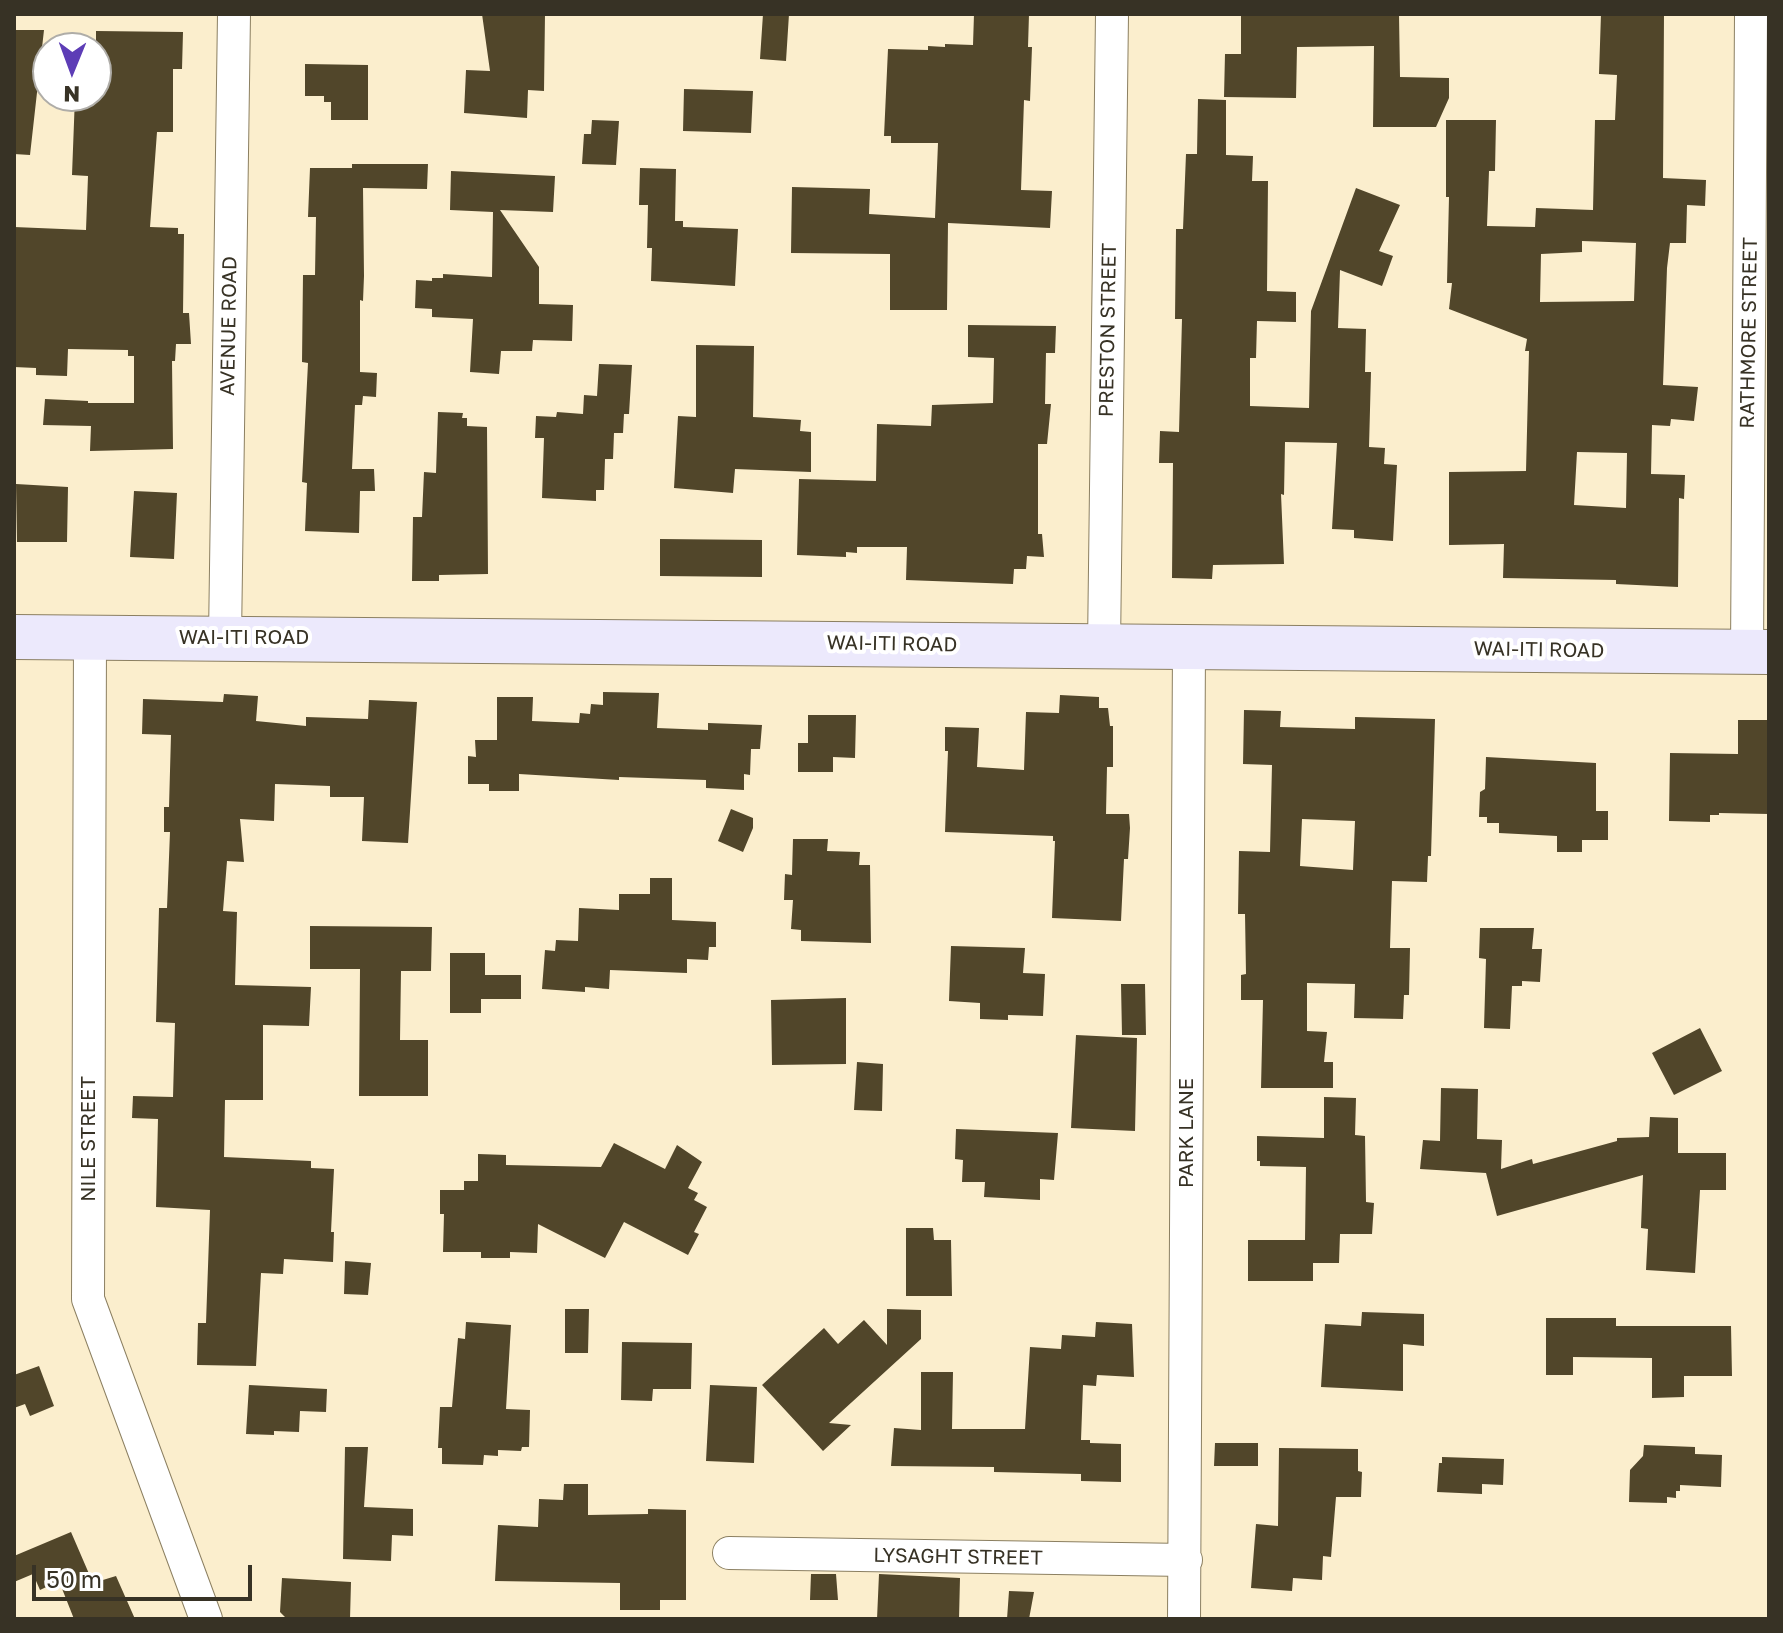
<!DOCTYPE html>
<html>
<head>
<meta charset="utf-8">
<style>
  body { margin:0 }
  #map { position:relative; width:1783px; height:1633px; overflow:hidden; background:#fbeecd; font-family:"Golos Text",sans-serif }
  canvas { display:block }
  .frame { position:absolute; inset:0; border:16px solid #373225; pointer-events:none }
  .north { position:absolute; left:32px; top:32px; width:80px; height:80px; box-sizing:border-box; background:#fff; border:2px solid #afada8; border-radius:50%; rotate:181deg; font-size:22px; font-weight:700; line-height:32px; text-align:center; color:#373225 }
  .north::after { content:''; display:block; margin:auto; width:28px; height:36px; background:#5d3db6; clip-path:polygon(50% 0,100% 100%,50% 72%,0 100%) }
  .scale { position:absolute; left:32px; top:1565px; width:220px; height:36px; box-sizing:border-box; border:4px solid #373225; border-top:0; padding-left:10px; font-size:24px; line-height:28px; white-space:nowrap; color:#373225; -webkit-text-stroke:6px #fff; paint-order:stroke }
</style>
</head>
<body>
<div id="map">
<canvas width="1783" height="1633"></canvas>
<div class="frame"></div>
<div class="north">N</div>
<div class="scale">50 m</div>
</div>
<script>
const ctx = document.querySelector('canvas').getContext('2d');
ctx.lineJoin = 'round';
function fill(path, color) { ctx.fillStyle = color; ctx.fill(path, 'evenodd'); }
const poly = rows => new Path2D(rows.map(r => 'M' + r).join(''));
function trace(path, color, width, dash) { ctx.strokeStyle = color; ctx.lineWidth = width; ctx.lineCap = dash ? 'butt' : 'round'; ctx.setLineDash(dash || []); ctx.stroke(path); }
function drawText(font, color, halo, rows, align = 'center') {
  ctx.font = font + ' "Golos Text",sans-serif'; ctx.lineWidth = 8; ctx.setLineDash([]); ctx.textBaseline = 'middle'; ctx.strokeStyle = halo; ctx.fillStyle = color; for (const [text, x, y, turn = 0] of rows) {
    ctx.save(); ctx.translate(x, y); ctx.rotate((+turn || 0) * Math.PI / 180); ctx.textAlign = isNaN(turn) ? turn : align; if (halo) ctx.strokeText(text, 0, 0); ctx.fillText(text, 0, 0); ctx.restore();
  }
}
const building = poly([
  [482,14,545,14,544,91,528,90,527,118,464,113,466,70,490,71],
  [763,14,789,14,786,61,760,59],
  [974,14,1029,14,1028,47,1032,47,1030,101,1024,100,1021,190,1052,191,1050,228,948,223,947,310,890,310,890,254,791,253,792,187,870,189,869,214,935,218,938,143,891,143,891,136,884,136,888,49,928,50,928,46,945,47,945,44,973,45],
  [1241,14,1399,15,1400,77,1449,78,1449,98,1436,127,1373,127,1374,46,1297,47,1296,98,1224,97,1225,54,1241,54],
  [1601,14,1664,14,1663,178,1706,180,1705,206,1687,205,1686,243,1670,243,1667,268,1663,385,1698,387,1694,421,1671,419,1670,426,1652,425,1651,474,1685,475,1684,499,1679,498,1678,587,1616,584,1616,580,1503,578,1504,544,1449,545,1449,472,1526,471,1529,351,1525,351,1527,339,1449,309,1452,283,1447,283,1449,197,1446,197,1446,120,1496,120,1495,171,1489,171,1487,226,1535,227,1536,208,1593,210,1595,120,1615,120,1617,75,1599,74],
  [1582,241,1636,243,1634,301,1540,302,1541,254,1582,252],
  [1577,452,1627,453,1626,508,1574,505],
  [14,30,44,30,30,155,14,154],
  [96,31,183,32,182,69,173,69,173,132,157,132,150,227,178,228,178,234,184,234,183,313,189,313,191,344,176,344,175,361,172,361,173,449,90,451,91,426,43,425,45,399,88,401,88,403,134,403,134,356,128,356,128,350,68,349,67,376,36,375,36,368,14,367,16,299,14,299,14,227,86,230,88,176,72,175,75,96,96,96],
  [305,64,368,65,368,120,331,120,331,102,324,102,324,96,305,96],
  [684,89,753,91,751,133,683,131],
  [1198,99,1226,100,1226,155,1253,156,1252,181,1268,181,1267,291,1296,292,1296,322,1257,321,1256,358,1250,358,1250,406,1309,408,1311,311,1356,188,1400,205,1379,251,1393,256,1382,286,1340,270,1338,328,1366,329,1365,372,1371,372,1369,447,1385,448,1384,464,1397,465,1393,541,1354,538,1354,530,1332,529,1337,443,1285,442,1284,495,1281,494,1284,564,1213,565,1212,579,1172,578,1173,463,1159,463,1160,431,1179,432,1182,319,1175,319,1176,229,1183,229,1186,154,1197,154],
  [592,120,619,121,616,165,582,164,584,134,591,134],
  [352,164,428,164,427,189,363,188,364,276,363,301,360,300,360,372,377,373,376,397,363,396,362,405,355,405,352,469,374,469,375,491,360,491,359,533,305,531,307,483,302,482,308,363,302,362,303,275,315,275,316,217,308,217,310,168,352,168],
  [640,168,676,169,675,221,683,221,683,227,738,229,735,286,651,281,652,248,647,248,648,205,639,205],
  [451,171,555,176,553,212,500,210,539,267,539,304,573,305,572,341,533,340,532,351,501,351,499,374,470,372,473,319,432,317,432,309,415,308,416,280,432,281,432,278,443,278,443,274,492,277,493,212,450,210],
  [968,325,1056,326,1055,353,1046,353,1045,404,1051,404,1047,444,1038,444,1038,534,1042,534,1044,557,1027,556,1026,569,1014,569,1013,584,906,580,907,547,857,547,857,553,846,552,846,557,797,555,799,479,876,481,877,424,931,426,932,405,993,403,994,358,968,357],
  [696,345,754,346,753,417,801,420,800,431,811,432,811,472,735,469,733,493,674,488,678,416,696,417],
  [599,364,632,365,629,414,624,414,623,433,614,433,613,459,605,459,604,490,596,490,596,501,542,498,544,438,535,438,536,416,556,417,557,412,583,414,584,395,597,396],
  [438,412,463,413,462,418,467,418,467,426,487,427,488,574,439,575,439,581,412,581,413,517,422,517,424,472,436,473],
  [16,484,68,487,67,542,17,542],
  [134,491,177,493,174,559,130,557],
  [660,539,762,540,762,577,660,576],
  [603,692,659,693,657,728,708,730,708,723,762,725,760,749,751,749,750,775,744,774,744,790,706,788,706,780,619,777,619,780,519,774,519,791,489,791,489,784,468,784,468,756,476,757,475,740,497,740,497,697,533,697,532,721,579,723,580,713,590,714,591,704,603,705],
  [224,694,258,696,256,721,306,726,306,717,368,719,369,700,417,702,408,843,362,841,364,797,330,797,330,786,275,784,274,821,240,819,244,862,227,861,223,911,237,912,235,985,311,987,309,1026,263,1025,263,1100,225,1100,224,1157,311,1161,311,1168,334,1169,331,1232,334,1232,333,1262,284,1259,283,1274,261,1273,256,1366,197,1365,198,1323,206,1323,210,1210,156,1207,158,1119,132,1118,133,1096,173,1097,175,1023,156,1022,159,908,167,908,170,832,164,832,164,807,169,807,171,735,142,734,143,699,223,702],
  [1060,695,1099,697,1099,708,1108,708,1110,726,1113,726,1113,767,1107,767,1106,814,1129,814,1130,828,1128,859,1124,859,1121,921,1052,918,1055,841,1053,841,1053,836,945,832,948,751,945,751,945,727,979,728,977,767,1024,770,1026,712,1059,713],
  [1244,710,1281,711,1280,727,1355,729,1355,717,1435,719,1431,856,1428,856,1427,882,1392,881,1390,948,1410,948,1409,995,1404,995,1403,1019,1354,1018,1355,984,1307,983,1307,1031,1327,1032,1324,1062,1333,1062,1333,1088,1261,1088,1263,1000,1241,1000,1241,975,1246,974,1245,914,1238,914,1239,851,1270,852,1272,765,1243,764],
  [1302,819,1355,821,1353,870,1300,866],
  [808,715,856,715,855,758,833,757,833,772,798,772,798,743,808,743],
  [1738,720,1769,720,1769,814,1719,813,1719,815,1710,815,1710,822,1669,821,1670,753,1738,754],
  [1486,757,1596,763,1596,811,1608,811,1608,840,1582,840,1582,852,1557,852,1557,836,1499,833,1499,823,1487,823,1487,817,1479,817,1480,792,1485,789],
  [731,809,753,818,753,828,743,852,718,841],
  [793,839,828,839,827,851,860,852,859,865,870,865,871,943,801,941,801,930,791,929,793,900,784,900,785,874,792,875],
  [650,878,672,878,672,920,716,922,716,947,709,947,708,960,687,959,687,973,610,970,609,989,585,987,585,992,542,989,545,950,555,951,556,940,578,941,579,908,619,910,619,894,650,894],
  [310,926,432,927,431,971,401,971,400,1040,428,1040,428,1096,359,1096,360,969,310,969],
  [1480,928,1534,928,1532,949,1542,949,1540,982,1522,981,1522,986,1512,986,1510,1029,1484,1028,1486,959,1479,958],
  [951,946,1025,948,1023,973,1045,974,1043,1016,1008,1015,1008,1020,980,1019,980,1003,949,1001],
  [450,953,485,953,485,975,521,975,521,999,481,999,481,1013,450,1013],
  [1121,984,1145,984,1146,1035,1122,1035],
  [846,998,846,1064,772,1065,771,1000],
  [1700,1028,1722,1071,1674,1095,1652,1053],
  [1076,1035,1137,1038,1135,1131,1071,1128],
  [857,1062,883,1064,882,1111,854,1110],
  [1441,1088,1478,1089,1477,1139,1502,1140,1501,1169,1532,1159,1533,1164,1617,1141,1617,1138,1649,1137,1650,1117,1678,1118,1678,1153,1726,1153,1726,1190,1700,1190,1695,1273,1646,1270,1648,1229,1641,1228,1643,1175,1497,1216,1486,1173,1420,1169,1423,1140,1440,1141],
  [1324,1097,1356,1098,1355,1135,1365,1136,1366,1202,1374,1203,1372,1234,1340,1234,1339,1263,1313,1263,1313,1281,1248,1281,1248,1240,1305,1240,1306,1167,1260,1166,1260,1161,1257,1161,1257,1136,1324,1138],
  [956,1129,1058,1133,1054,1180,1040,1179,1040,1200,984,1197,985,1182,962,1182,963,1160,955,1159],
  [614,1143,665,1169,677,1145,702,1162,688,1188,698,1193,694,1200,707,1207,694,1232,699,1234,688,1255,624,1222,605,1258,538,1224,537,1253,510,1252,510,1258,481,1258,481,1252,443,1252,444,1214,440,1214,440,1190,464,1190,464,1181,478,1181,478,1154,506,1155,506,1165,601,1167],
  [906,1228,933,1228,934,1240,951,1240,952,1296,906,1296],
  [345,1261,371,1263,368,1295,344,1294],
  [565,1309,589,1309,588,1353,565,1353],
  [887,1309,921,1310,921,1339,829,1423,851,1425,823,1451,762,1385,824,1328,838,1344,864,1320,887,1345],
  [1362,1312,1424,1314,1424,1346,1403,1344,1403,1391,1321,1387,1325,1324,1361,1326],
  [1546,1318,1616,1318,1616,1326,1731,1326,1732,1376,1684,1376,1684,1397,1652,1398,1652,1358,1573,1357,1573,1375,1546,1375],
  [466,1322,511,1325,506,1409,530,1410,529,1447,522,1447,521,1451,498,1450,498,1456,484,1455,483,1465,442,1464,442,1448,438,1448,440,1407,452,1407,458,1338,465,1339],
  [1096,1322,1132,1324,1134,1377,1097,1375,1096,1386,1083,1385,1081,1440,1090,1440,1090,1443,1121,1444,1121,1482,1081,1481,1081,1474,994,1472,994,1467,891,1466,894,1428,921,1430,921,1372,953,1372,952,1429,1025,1429,1030,1347,1061,1349,1062,1335,1095,1337],
  [622,1342,692,1343,691,1389,653,1389,652,1401,621,1400],
  [39,1366,54,1406,30,1416,25,1404,14,1408,14,1375],
  [249,1385,327,1389,326,1412,300,1411,299,1432,274,1431,274,1435,246,1434],
  [710,1385,757,1387,754,1463,706,1461],
  [1215,1443,1258,1443,1258,1466,1214,1466],
  [1644,1445,1695,1447,1695,1454,1722,1455,1721,1487,1680,1485,1680,1491,1676,1491,1676,1498,1667,1497,1667,1503,1629,1502,1630,1470,1643,1456],
  [345,1447,368,1447,364,1507,413,1509,413,1536,392,1535,391,1561,343,1559],
  [1279,1448,1358,1449,1358,1471,1362,1472,1361,1497,1336,1497,1331,1557,1323,1556,1322,1580,1293,1578,1292,1591,1251,1588,1256,1524,1278,1526],
  [1442,1457,1504,1459,1503,1485,1482,1484,1482,1494,1437,1492,1439,1463,1442,1463],
  [564,1484,588,1484,588,1515,648,1514,648,1509,686,1510,686,1600,660,1600,660,1610,620,1610,620,1583,495,1581,498,1525,538,1527,539,1499,563,1500],
  [71,1532,93,1583,116,1576,135,1619,74,1619,59,1581,40,1590,33,1574,14,1582,14,1556],
  [811,1574,836,1574,838,1600,810,1600],
  [879,1574,960,1578,959,1619,877,1619],
  [282,1578,351,1582,350,1619,287,1619,280,1612],
  [1009,1591,1034,1592,1029,1619,1007,1619]
]);
const minor = poly([
  [90,637,88,1299,206,1619],
  [225,637,234,14],
  [1104,646,1112,14],
  [1747,652,1751,14],
  [729,1553,1186,1560],
  [1184,1619,1189,646]
]);
const secondary = poly([
  [14,637,1769,652]
]);
const streetNames = [
  ["AVENUE ROAD",229,326,-89],
  ["PRESTON STREET",1108,330,-89],
  ["RATHMORE STREET",1749,333,-89],
  ["WAI-ITI ROAD",244,638],
  ["WAI-ITI ROAD",892,644,1],
  ["WAI-ITI ROAD",1539,650,1],
  ["PARK LANE",1187,1133,-90],
  ["NILE STREET",89,1139,-90],
  ["LYSAGHT STREET",958,1557,1]
];
fill(building, '#51462a');
trace(minor, '#8b7f61', 34);
trace(secondary, '#8b7f61', 46);
trace(minor, '#fff', 32);
trace(secondary, '#ece9fc', 44);
drawText('20px', '#373225', '#fff', streetNames);
</script>
</body>
</html>
